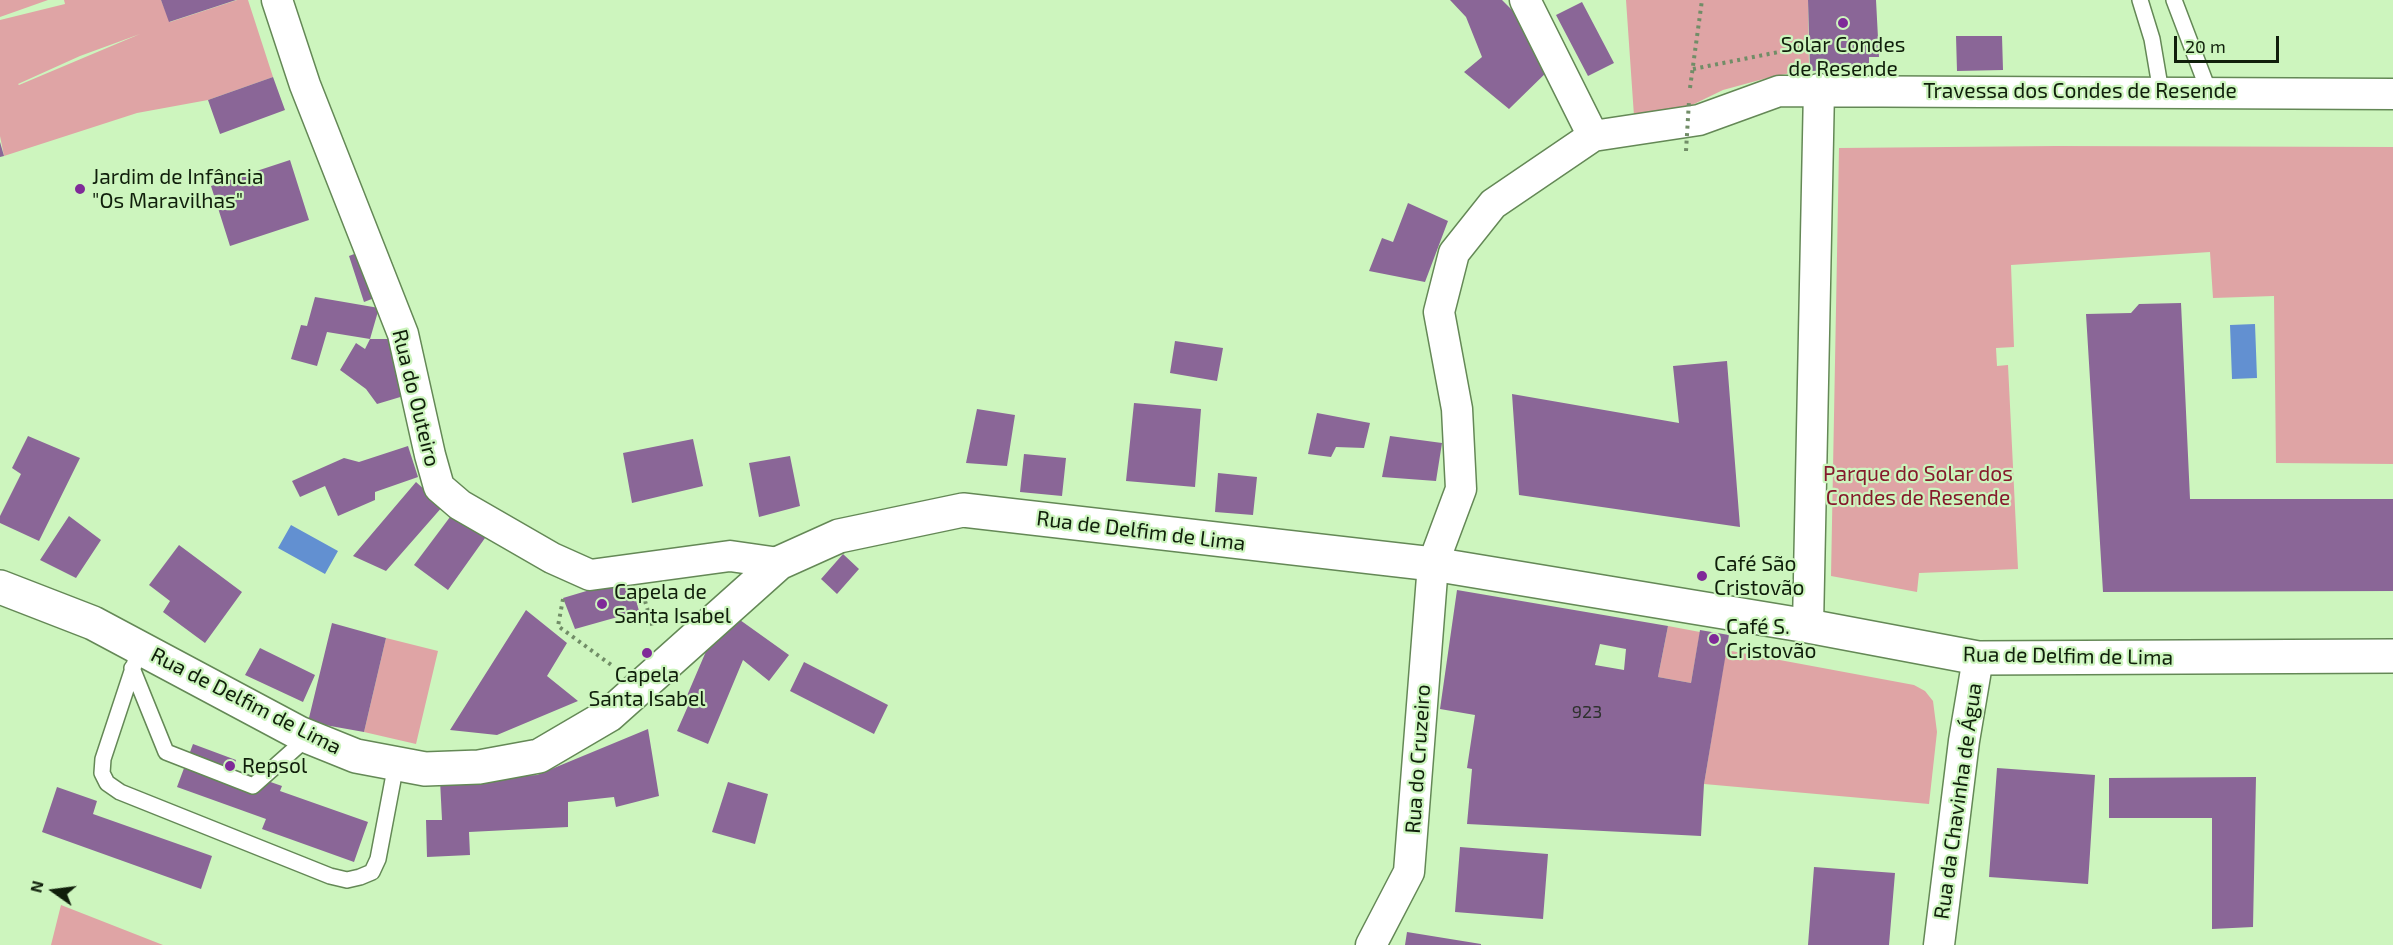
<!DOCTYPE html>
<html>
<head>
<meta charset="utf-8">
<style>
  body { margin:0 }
  #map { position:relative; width:2393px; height:945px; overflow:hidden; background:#cdf5be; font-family:"Exo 2",sans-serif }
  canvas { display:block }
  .north { position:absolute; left:24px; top:861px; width:60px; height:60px; -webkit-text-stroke:4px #cdf5be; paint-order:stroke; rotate:284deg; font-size:16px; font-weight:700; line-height:24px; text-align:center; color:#101f0b }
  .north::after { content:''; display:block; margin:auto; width:21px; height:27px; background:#101f0b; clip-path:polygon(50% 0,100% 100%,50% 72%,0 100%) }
  .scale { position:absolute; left:2174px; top:36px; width:105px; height:27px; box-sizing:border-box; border:3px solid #101f0b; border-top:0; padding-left:8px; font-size:18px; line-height:21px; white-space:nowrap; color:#101f0b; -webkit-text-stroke:4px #cdf5be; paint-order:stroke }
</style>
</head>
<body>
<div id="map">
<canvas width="2393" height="945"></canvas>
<div class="north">N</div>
<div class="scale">20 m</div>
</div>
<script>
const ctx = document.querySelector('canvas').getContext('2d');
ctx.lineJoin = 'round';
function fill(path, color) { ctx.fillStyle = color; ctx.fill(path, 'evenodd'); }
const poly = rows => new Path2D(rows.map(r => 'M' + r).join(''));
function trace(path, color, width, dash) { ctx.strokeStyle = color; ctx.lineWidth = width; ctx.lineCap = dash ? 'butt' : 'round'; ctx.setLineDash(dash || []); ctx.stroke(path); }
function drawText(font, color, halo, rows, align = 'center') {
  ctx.font = font + ' "Exo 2",sans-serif'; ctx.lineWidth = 4.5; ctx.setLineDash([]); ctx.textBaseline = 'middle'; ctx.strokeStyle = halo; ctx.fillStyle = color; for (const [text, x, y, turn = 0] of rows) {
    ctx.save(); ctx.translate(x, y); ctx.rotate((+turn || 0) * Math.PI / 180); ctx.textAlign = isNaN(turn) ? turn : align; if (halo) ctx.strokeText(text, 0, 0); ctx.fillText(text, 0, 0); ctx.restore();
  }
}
const green = poly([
  [0,0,48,0,0,17],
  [64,0,161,0,170,22,237,0,248,0,273,77,208,100,137,113,4,156,0,136,0,20,65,4],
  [140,34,19,85,18,84,80,56],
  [1626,0,1808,0,1809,69,1767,78,1723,90,1692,105,1634,116],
  [2056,146,2393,147,2393,464,2276,463,2274,296,2213,298,2210,252,2011,265,2014,347,1996,348,1997,366,2008,365,2018,569,1919,573,1917,592,1831,576,1839,148],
  [1668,626,1700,632,1691,683,1658,677],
  [386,638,438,651,416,744,364,732],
  [1726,650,1914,685,1925,691,1933,701,1937,732,1929,804,1704,784],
  [61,905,163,945,51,945]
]);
const water = poly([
  [2255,324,2257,378,2232,379,2230,325],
  [291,525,338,551,325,574,278,548]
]);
const building = poly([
  [161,0,236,0,169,22],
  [1450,0,1502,0,1524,22,1553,66,1509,109,1464,72,1482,57,1466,17],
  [1808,0,1876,0,1879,57,1869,57,1869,69,1810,71],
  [1582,2,1614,63,1588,76,1556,15],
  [1956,36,2002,36,2003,70,1957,71],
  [273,77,285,110,220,134,208,100],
  [0,142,4,156,0,157],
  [290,160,309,220,230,246,211,186],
  [1408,203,1448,221,1425,282,1369,271,1382,238,1393,242],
  [362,251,377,297,364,302,349,256],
  [315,297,379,308,370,339,327,332,317,366,291,359,301,325,307,326],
  [2181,303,2190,499,2393,499,2393,591,2103,592,2086,314,2131,313,2139,304],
  [370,339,396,339,407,395,377,404,366,389,340,370,356,343,365,349],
  [1175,341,1223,348,1217,381,1170,373],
  [1727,361,1740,527,1519,495,1512,394,1679,423,1673,366],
  [1134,403,1201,409,1195,487,1126,481],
  [977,409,1015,415,1007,466,966,463],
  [1317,413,1370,423,1364,448,1336,447,1331,457,1308,454],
  [28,436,80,458,39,541,0,523,0,516,21,474,12,468],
  [1390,436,1442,443,1436,481,1382,477],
  [693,439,703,486,632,503,623,453],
  [408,446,418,477,375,492,375,500,338,516,325,486,300,497,292,481,344,458,359,462],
  [1024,454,1066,458,1062,496,1020,492],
  [790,456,800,506,759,517,749,463],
  [1218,473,1257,477,1253,515,1215,512],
  [416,482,443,506,386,571,353,556],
  [69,516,101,540,76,578,40,560],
  [450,517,490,531,448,590,414,565],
  [179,545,242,592,205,643,163,612,170,601,149,585],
  [843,554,859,569,837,594,821,579],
  [630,578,639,611,575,629,563,598],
  [1457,590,1668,626,1658,677,1691,683,1700,630,1729,635,1704,784,1701,836,1467,824,1472,769,1467,768,1475,715,1440,709],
  [1600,644,1626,649,1624,670,1595,665],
  [526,610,567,643,547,676,578,701,497,735,450,730],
  [733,615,789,655,769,681,743,660,708,744,677,731,688,706,683,705,713,635],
  [332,623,386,638,364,732,308,722],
  [260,648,315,675,303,702,245,675],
  [804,662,888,705,874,734,790,691],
  [648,729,659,796,616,807,614,797,568,802,568,827,469,832,470,855,427,857,426,820,442,820,440,780,537,775],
  [193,744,236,760,233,769,282,786,280,791,368,822,354,862,262,829,266,819,177,787],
  [1997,768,2095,775,2088,884,1989,877],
  [2256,777,2253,927,2212,929,2212,818,2109,818,2109,778],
  [728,782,768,794,755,844,712,832],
  [57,787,97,801,93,814,212,856,201,889,42,832],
  [1460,847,1548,854,1543,919,1455,912],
  [1814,867,1895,873,1889,945,1808,945],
  [1407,932,1481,944,1481,945,1405,945]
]);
const path = poly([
  [1693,69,1809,46],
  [1690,88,1702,0],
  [563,599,558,626,614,667],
  [645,601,653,628]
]);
const lane = poly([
  [2140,0,2152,39,2161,92],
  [2174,0,2209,92],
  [140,647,103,759,102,773,107,783,120,792,330,876,347,880,360,877,372,872,378,859,396,764],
  [132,668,166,752,253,786,308,737]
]);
const street = poly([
  [277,0,305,85,403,334,430,455,439,487,460,505,552,558,590,575,730,556,779,563],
  [1525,0,1593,136],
  [1808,626,1819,89],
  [1371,945,1409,872,1433,564,1461,489,1457,409,1439,312,1454,253,1493,204,1593,136,1699,120,1779,91,2393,94],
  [1939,945,1964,741,1978,658]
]);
const secondary = poly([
  [0,587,93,623,299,733,356,756,425,769,479,767,539,756,609,715,779,563,839,536,963,510,1433,564,1808,626,1978,658,2393,656]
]);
const pathBridge = poly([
  [1686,151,1689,101]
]);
const markers = [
  [1843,23,6,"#7f2a98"],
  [80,189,6,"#7f2a98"],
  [1702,576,6,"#7f2a98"],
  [602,604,6,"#7f2a98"],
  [1714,639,6,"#7f2a98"],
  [647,653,6,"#7f2a98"],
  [230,766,6,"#7f2a98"]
];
const numberNames = [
  ["923",1587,712]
];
const poiNames = [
  ["Solar Condes",1843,45,"center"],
  ["de Resende",1843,69,"center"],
  ["Jardim de Infância",92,177],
  ["\"Os Maravilhas\"",92,201],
  ["Café São",1714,564],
  ["Cristovão",1714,588],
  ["Capela de",614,592],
  ["Santa Isabel",614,616],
  ["Café S.",1726,627],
  ["Cristovão",1726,651],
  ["Capela",647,675,"center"],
  ["Santa Isabel",647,699,"center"],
  ["Repsol",242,766]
];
const streetNames = [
  ["Travessa dos Condes de Resende",2080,91],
  ["Rua do Outeiro",416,398,76],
  ["Rua de Delfim de Lima",1141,531,7],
  ["Rua de Delfim de Lima",2068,656,1],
  ["Rua de Delfim de Lima",246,701,27],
  ["Rua do Cruzeiro",1418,759,-86],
  ["Rua da Chavinha de Água",1958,801,-82]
];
const parkNames = [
  ["Parque do Solar dos",1918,474],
  ["Condes de Resende",1918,498]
];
fill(green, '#dfa4a5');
fill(water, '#6290d1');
fill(building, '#8a6697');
trace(lane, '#648856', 18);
trace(street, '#648856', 33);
trace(secondary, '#648856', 36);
trace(path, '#718d67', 4, [3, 4.5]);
trace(lane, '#fff', 15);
trace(street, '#fff', 30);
trace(secondary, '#fff', 33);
trace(pathBridge, '#718d67', 4, [3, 4.5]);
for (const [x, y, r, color] of markers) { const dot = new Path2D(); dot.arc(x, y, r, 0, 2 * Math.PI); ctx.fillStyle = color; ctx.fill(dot); trace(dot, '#cdf5be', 2); }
drawText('18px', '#2e312e', null, numberNames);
drawText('21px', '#101f0b', '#cdf5be', poiNames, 'left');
drawText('21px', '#101f0b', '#cdf5be', streetNames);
drawText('21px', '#851a2c', '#cdf5be', parkNames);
</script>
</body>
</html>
